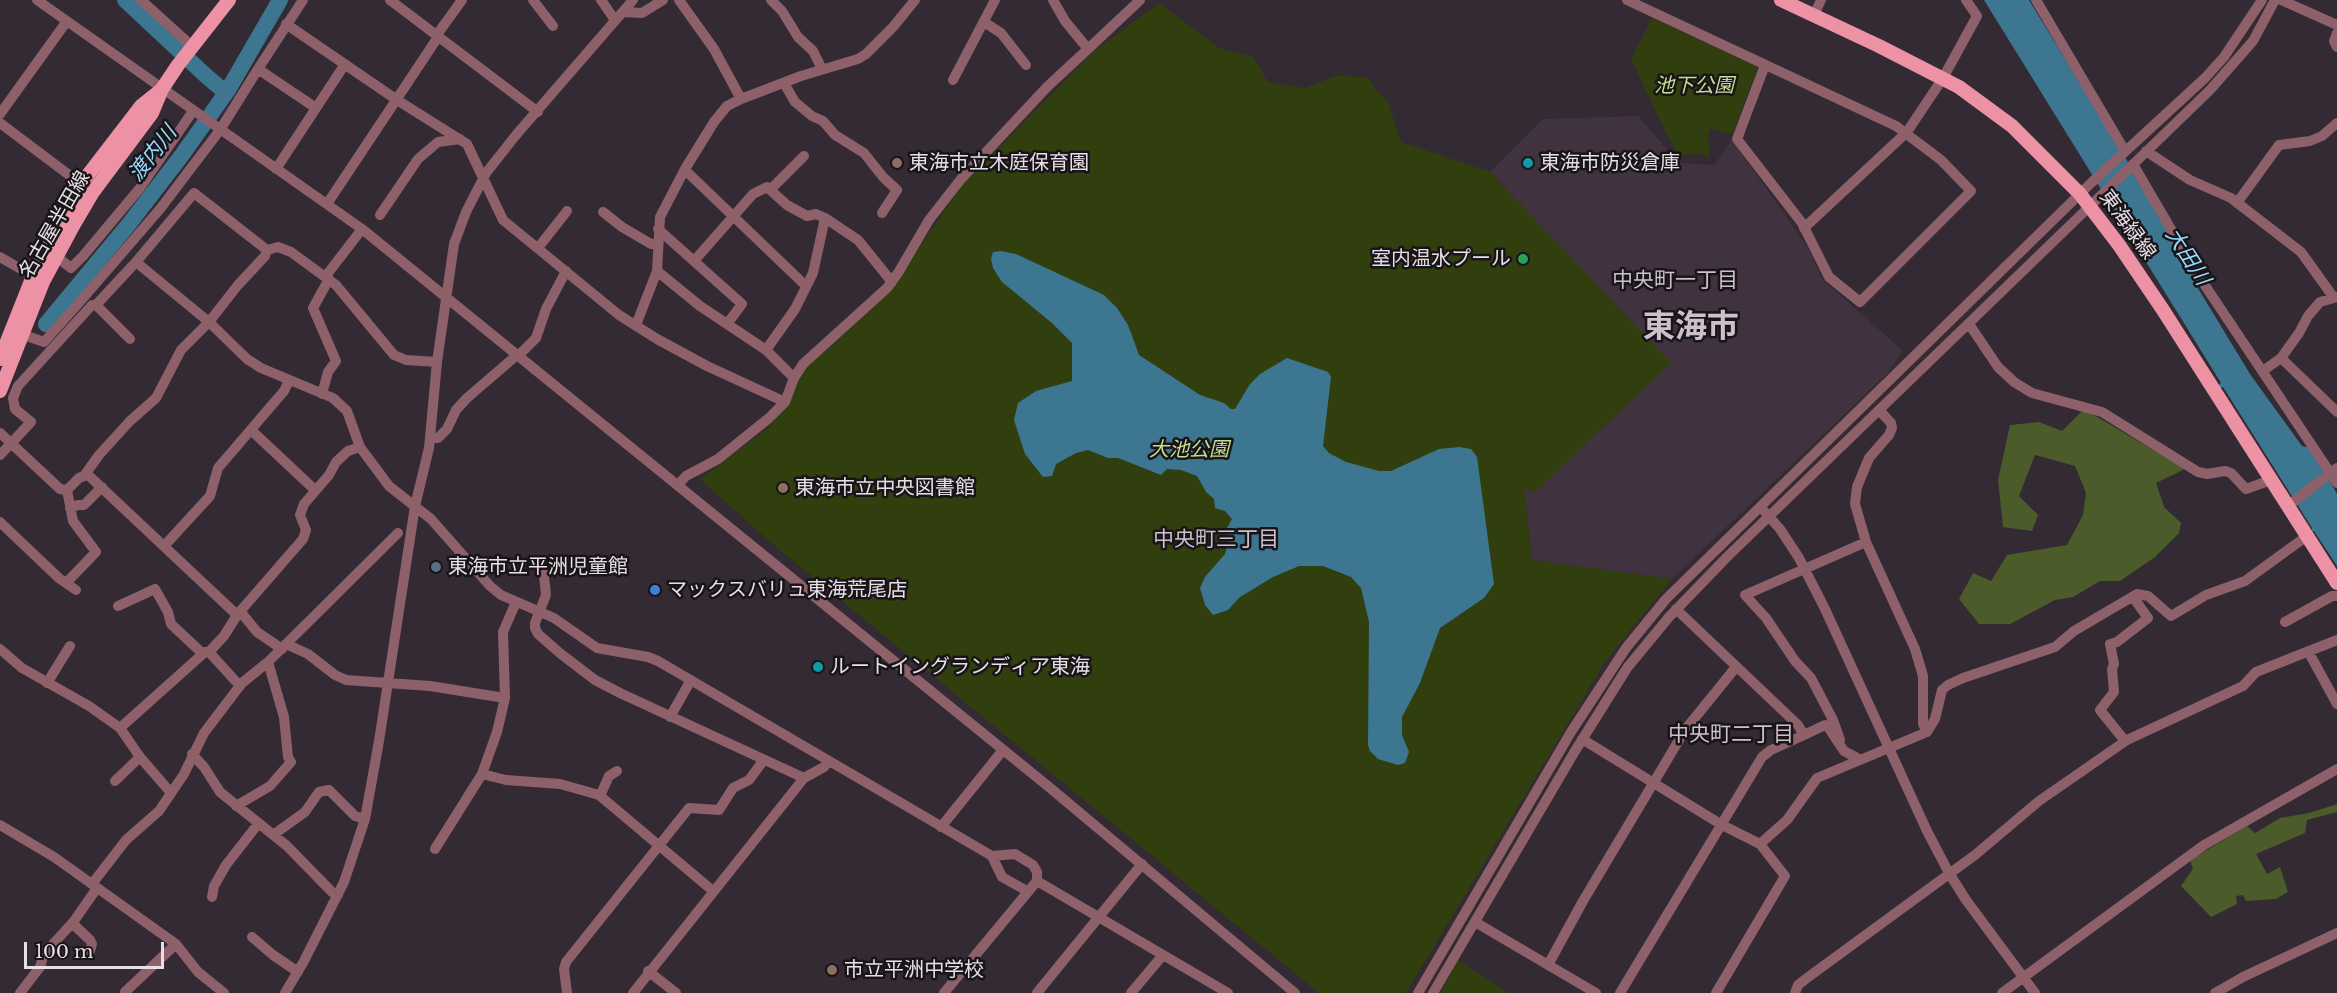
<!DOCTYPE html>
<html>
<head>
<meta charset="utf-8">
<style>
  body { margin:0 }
  #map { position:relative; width:2337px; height:993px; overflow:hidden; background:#332a33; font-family:"Libre Baskerville",serif }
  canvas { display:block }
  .scale { position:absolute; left:24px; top:942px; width:140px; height:27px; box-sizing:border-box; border:3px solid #e6e0e6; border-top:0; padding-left:8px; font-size:18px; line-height:21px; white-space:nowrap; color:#e6e0e6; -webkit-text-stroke:4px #181418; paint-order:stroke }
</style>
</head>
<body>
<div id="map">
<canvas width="2337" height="993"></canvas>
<div class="scale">100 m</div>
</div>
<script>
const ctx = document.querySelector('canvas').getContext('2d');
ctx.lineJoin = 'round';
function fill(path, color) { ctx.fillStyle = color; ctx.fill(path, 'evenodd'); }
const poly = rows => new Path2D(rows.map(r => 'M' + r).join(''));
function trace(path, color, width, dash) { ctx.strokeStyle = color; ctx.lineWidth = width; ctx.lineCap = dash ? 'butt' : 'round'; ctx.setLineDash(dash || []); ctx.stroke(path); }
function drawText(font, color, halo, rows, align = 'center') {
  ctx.font = font + ' "Libre Baskerville","Noto Sans JP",serif'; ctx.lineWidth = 5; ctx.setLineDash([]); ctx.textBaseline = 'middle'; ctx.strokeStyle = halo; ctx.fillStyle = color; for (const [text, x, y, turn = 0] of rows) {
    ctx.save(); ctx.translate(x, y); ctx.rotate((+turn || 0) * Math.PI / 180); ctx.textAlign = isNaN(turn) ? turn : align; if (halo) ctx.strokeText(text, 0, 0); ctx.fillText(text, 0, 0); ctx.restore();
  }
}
const built = poly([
  [1638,116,1679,163,1714,165,1732,140,1807,246,1822,279,1903,351,1888,373,1672,579,1532,560,1524,489,1670,363,1490,172,1543,119]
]);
const green = poly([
  [1159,3,1219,48,1253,57,1268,82,1305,88,1336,76,1366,77,1388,102,1401,142,1490,172,1671,363,1536,491,1524,490,1532,560,1672,579,1605,662,1406,993,1319,993,769,541,700,479,767,429,784,408,803,369,836,342,892,288,962,185,1093,52],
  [1652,18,1758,67,1732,134,1711,128,1708,135,1710,157,1698,153,1680,156,1669,139,1631,59],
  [1458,960,1508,993,1441,993]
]);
const forest = poly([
  [2084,409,2185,469,2156,483,2164,507,2181,523,2179,533,2155,557,2120,581,2100,581,2073,597,2055,600,2010,624,1979,624,1959,599,1973,573,1991,581,2007,555,2067,545,2083,515,2086,493,2075,466,2035,455,2019,496,2038,515,2032,531,2003,527,1998,480,2010,425,2039,422,2062,431],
  [2337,804,2337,812,2307,820,2305,833,2256,854,2267,874,2280,867,2288,892,2276,899,2246,901,2243,895,2236,896,2237,904,2211,917,2181,886,2193,869,2190,860,2247,826,2255,833,2280,818,2309,813]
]);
const water = poly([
  [1984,0,2029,0,2150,198,2195,276,2193,280,2250,374,2302,446,2310,448,2321,464,2337,494,2337,566,2314,531,2312,531,2312,528,2223,387,2220,388,2218,386,2221,383],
  [1001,251,1016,254,1104,295,1117,308,1128,325,1139,355,1200,395,1224,403,1231,409,1235,409,1250,384,1260,374,1287,358,1328,372,1331,377,1323,446,1329,453,1346,462,1379,471,1391,471,1439,449,1459,447,1471,449,1477,457,1494,584,1484,598,1440,628,1420,683,1402,717,1402,735,1409,752,1405,763,1398,765,1378,759,1370,751,1368,745,1369,622,1361,588,1351,577,1323,566,1299,566,1273,577,1240,597,1228,610,1213,615,1205,605,1200,588,1205,577,1225,554,1228,543,1227,528,1232,519,1225,511,1215,508,1214,499,1206,492,1197,476,1181,470,1167,469,1161,475,1118,458,1108,458,1088,450,1076,453,1056,464,1052,476,1043,477,1025,454,1014,420,1018,403,1036,391,1072,381,1072,343,1052,323,1002,282,993,268,991,259,993,252]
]);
const river = poly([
  [125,0,204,74,219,87,228,90],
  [46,324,129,224,182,155,228,90,280,0]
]);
const minor = poly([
  [37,0,362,229,1049,787,1295,993],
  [141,0,193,47],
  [303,0,258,69,316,108],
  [390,0,538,112],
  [533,0,553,26],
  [601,0,615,20],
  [679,0,714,49,741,99],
  [771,0,782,11,798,37,813,51,822,69],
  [915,0,893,27,866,54,858,59,801,76,741,99,727,106,714,122,685,169,660,217,657,271,700,306,766,350,794,378,803,364,887,288,898,273,929,220,961,179,1047,87,1088,49,1065,21,1053,0],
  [1627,0,1896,126,1941,160,1971,191,1860,302,1829,277,1802,223,1737,139,1765,65],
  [2036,0,2125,151],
  [2281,0,2337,25],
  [624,12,642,13,663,0],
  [1814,15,1821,0],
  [984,22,1001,33,1026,65],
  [286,24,397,100,467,144,503,220,619,315,657,339,707,366,785,402],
  [2337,33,2334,41,2337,47],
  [436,36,462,0],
  [1088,49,1140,0],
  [953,80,995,0],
  [784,83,795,102,812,116,823,121,835,135,864,153,883,177,897,190,882,213],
  [0,114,67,21],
  [0,123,81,184],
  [2146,151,2190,180,2231,198,2301,252,2334,298],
  [2133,164,2196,272,2337,483],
  [276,169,345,64],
  [685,170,806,286],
  [770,190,804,156],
  [2237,203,2279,145,2310,141,2322,136,2337,123],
  [327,204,438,37],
  [603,212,622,227,651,244,657,244],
  [380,215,418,159,438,142,460,139],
  [1804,228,1907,132,1943,78,1977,16,1966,0],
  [658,229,742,304,727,324],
  [538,248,567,211],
  [56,256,71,268,83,256,140,188,193,111],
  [0,257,33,276],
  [694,261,753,194,767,187,787,205,807,216,816,214,825,218,858,240,892,282],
  [136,262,209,322,247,359,261,368,333,398,347,411,360,447,389,486,431,519,490,586,501,595,554,618,597,648,648,657,658,661,992,856,1015,854,1033,865,1037,872,1037,881,944,993],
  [325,277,362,229],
  [1969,324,1998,367,2014,382,2032,393,2102,412,2198,472,2207,474,2225,471,2231,473,2246,489,2271,480],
  [636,325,657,271],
  [21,334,44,342,78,304,160,209,220,130,258,69],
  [130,339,96,305,136,262,194,193,267,250],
  [766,350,795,309,813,273,825,218],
  [518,356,536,338,546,309,566,271],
  [2281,358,2337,412],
  [2264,370,2281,358,2299,333,2308,316,2320,302,2337,297],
  [322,394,328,372,336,361,313,308,329,279],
  [1880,411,1891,423,1892,428,1889,435,1869,458,1857,487,1855,504,1866,542,1915,649,1923,676,1923,724,1927,732],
  [251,430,315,490],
  [0,433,60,489,67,490,79,478,84,476,99,455,130,421,156,398,181,350,209,322,238,285,265,256,267,250,278,247,291,252,336,285,394,355,406,360,437,362],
  [430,438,438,438,447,429,456,410,467,398,517,355],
  [0,455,31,422,15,409,13,398,18,386,92,305,96,305],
  [86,473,237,615],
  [678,485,686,476,718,459,769,418,785,402,794,378],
  [2288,506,2337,468],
  [70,508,78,505,84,505,102,487],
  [1764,511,1780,529,1799,558,1825,609,1927,831,1949,873,1966,900,2035,993],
  [0,522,60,579,76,590],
  [165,545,210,496,218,468,284,391,289,381],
  [543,566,546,595,535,623,535,628,538,634,561,654,595,680,620,693,804,778],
  [66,583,96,552,73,521,67,490],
  [118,606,155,589,168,612,171,624,203,654],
  [240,611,257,632,282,649],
  [2285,622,2332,596,2337,596],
  [286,644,308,654,335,675,346,680,430,686,505,698],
  [0,649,22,668,89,706,120,728,140,757,171,793],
  [2308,651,2337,704],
  [209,652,240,686],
  [47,683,70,646],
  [670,717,691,680],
  [120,728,205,652,209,652,224,636,237,615,303,539,306,530,300,515,304,504,329,475,336,462,348,451,360,447],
  [1804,735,1825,725,1828,727,1844,751,1859,759],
  [1582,739,1722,825,1760,844,1785,876,1716,993],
  [2125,741,2100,710,2114,692,2112,669,2114,664,2110,644,2117,642,2148,618,2133,597],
  [1838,742,1840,740,1833,720,1811,678,1795,661,1766,618,1745,595,1866,542],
  [192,754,204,767,220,792,287,846,332,892,338,895],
  [482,774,506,780,560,784,599,795,713,891],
  [115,781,140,757],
  [600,796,609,776,617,771],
  [236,806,270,786,291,762,288,757,284,717,268,662],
  [0,825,54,857,176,944,198,972,224,993],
  [941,827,1003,750],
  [273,835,305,812,319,792,329,790,355,816,365,819],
  [1760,844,1787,820,1817,778,1927,732,1935,719,1942,690,1948,685,1963,678,2055,647,2074,631,2137,594,2148,596,2171,616,2206,595,2245,581,2307,536],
  [435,849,482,774,497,732,505,698,503,632,516,602],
  [992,856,1002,877,1027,891],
  [1037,881,1228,993],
  [92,884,126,840,159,811,184,774,204,733,242,683,268,662,398,533],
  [212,897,214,886,226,865,258,824],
  [1475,922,1596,993],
  [72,923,90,940,92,944,90,951],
  [252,937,273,955,298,972],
  [1548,965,1583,901,1685,730,1736,667],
  [648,971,676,993],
  [125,992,176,944],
  [20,993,40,967,44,954,74,921,97,888],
  [285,993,304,961,344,882,365,819,379,741,415,506,429,448,437,362,454,244,466,212,486,173,516,135,633,0],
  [567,993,564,969,566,962,689,808,719,810,733,788,749,780,763,761],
  [633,993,804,778,824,767,829,761],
  [1037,993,1142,864],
  [1131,993,1163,955],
  [1418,993,1571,732,1626,648,1666,599,2091,183,2205,78,2224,57,2262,0],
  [1433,993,1575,751,1627,668,1669,617,1728,556,2210,90,2253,41,2275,0],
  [1620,993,1762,757,1771,750,1804,735,1798,725,1676,609],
  [1795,993,1798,985,1807,978,1975,855,2039,801,2127,740,2243,686,2256,672,2337,640],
  [2002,993,2204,845,2337,769],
  [2215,993,2243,977,2337,933]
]);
const major = poly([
  [1781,0,1879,46,1959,87,2012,126,2080,194,2119,245,2163,310,2337,583],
  [0,359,33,276,81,184,141,106,161,90],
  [0,391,43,282,73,226,93,192,152,113,162,89,178,65,229,0]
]);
const markers = [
  [897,163,6,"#8d6e63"],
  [1528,163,6,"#0f9aa8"],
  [1523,259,6,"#2e9e5b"],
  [783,488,6,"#8d6e63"],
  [436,567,6,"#5c6f8a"],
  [655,590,6,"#3f7fe0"],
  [818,667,6,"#0f9aa8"],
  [832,970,6,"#8d6e63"]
];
const parkNames = [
  ["池下公園",1694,86],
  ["大池公園",1189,450]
];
const poiNames = [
  ["東海市立木庭保育園",909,163],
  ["東海市防災倉庫",1540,163],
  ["室内温水プール",1511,259,"right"],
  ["東海市立中央図書館",795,488],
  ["東海市立平洲児童館",448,567],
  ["マックスバリュ東海荒尾店",667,590],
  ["ルートイングランディア東海",830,667],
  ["市立平洲中学校",844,970]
];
const streetNames = [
  ["名古屋半田線",55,225,-60],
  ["東海緑線",2127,225,54]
];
const waterNames = [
  ["渡内川",153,154,-52],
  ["大田川",2187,257,57]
];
const neighbourhoodNames = [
  ["中央町一丁目",1675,281],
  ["中央町三丁目",1216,540],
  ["中央町二丁目",1731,735]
];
const townNames = [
  ["東海市",1691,328]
];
fill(built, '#40323f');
fill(green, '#313f0e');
fill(forest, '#4b5b2a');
fill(water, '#3c7691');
trace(river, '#3c7691', 16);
trace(minor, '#8e6069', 10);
trace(major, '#ed91a4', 14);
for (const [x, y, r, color] of markers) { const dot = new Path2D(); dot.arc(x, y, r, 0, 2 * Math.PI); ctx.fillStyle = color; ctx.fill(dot); trace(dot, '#181418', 2); }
drawText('italic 20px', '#c3de91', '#181418', parkNames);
drawText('20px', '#e6e0e6', '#181418', poiNames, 'left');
drawText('20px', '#e6e0e6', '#181418', streetNames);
drawText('italic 21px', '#97dafd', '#181418', waterNames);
drawText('21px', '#ccc1cb', '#181418', neighbourhoodNames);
drawText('bold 32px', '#ccc1cb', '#181418', townNames);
</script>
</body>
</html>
